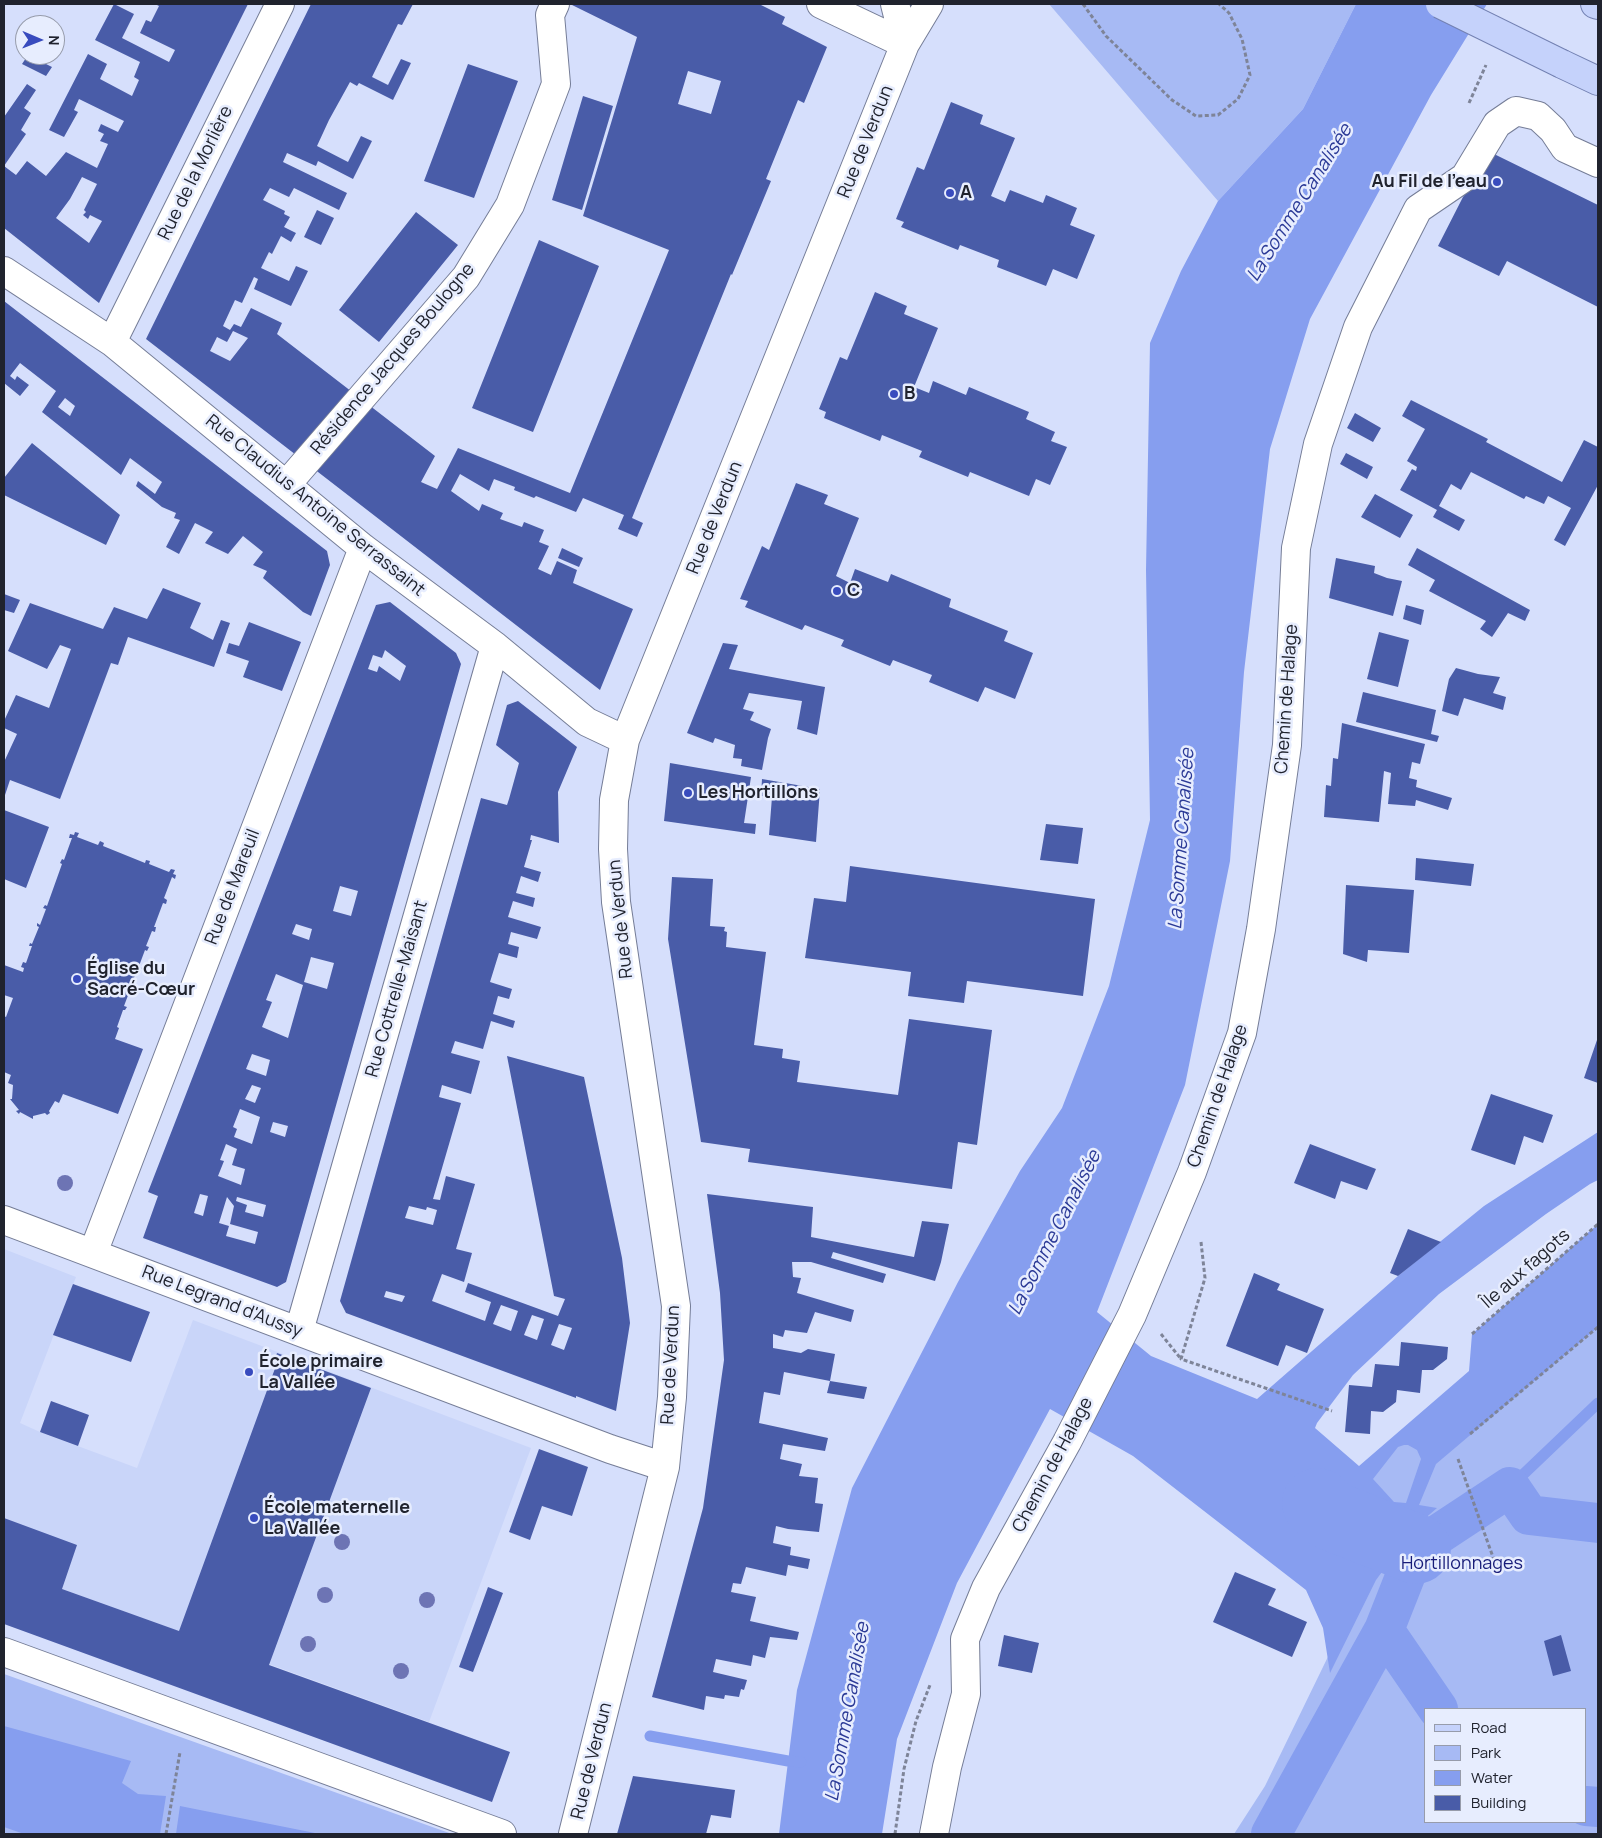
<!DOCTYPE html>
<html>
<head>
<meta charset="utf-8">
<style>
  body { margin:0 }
  #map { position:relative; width:1602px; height:1838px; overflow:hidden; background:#d6dffc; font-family:Manrope,sans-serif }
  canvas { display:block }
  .frame { position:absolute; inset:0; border:5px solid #20232e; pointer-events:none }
  .legend { position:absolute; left:1424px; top:1708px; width:162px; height:115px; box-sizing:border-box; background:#e7edfe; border:1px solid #979cab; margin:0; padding:6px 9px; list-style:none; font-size:15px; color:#20232e }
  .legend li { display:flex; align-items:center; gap:10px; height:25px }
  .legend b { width:25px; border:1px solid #979cab }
  .north { position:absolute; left:15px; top:15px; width:50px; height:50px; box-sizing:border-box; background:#e7edfe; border:1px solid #979cab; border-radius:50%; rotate:91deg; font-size:14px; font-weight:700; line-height:20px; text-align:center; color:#20232e }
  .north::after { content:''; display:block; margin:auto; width:18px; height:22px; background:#384bbe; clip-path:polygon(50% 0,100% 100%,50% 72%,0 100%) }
</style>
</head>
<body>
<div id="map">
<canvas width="1602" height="1838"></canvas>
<div class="frame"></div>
<ul class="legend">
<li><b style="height:6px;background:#c5d2fb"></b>Road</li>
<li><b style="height:14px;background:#a7baf4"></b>Park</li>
<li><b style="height:14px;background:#869eef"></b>Water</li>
<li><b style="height:14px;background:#495ca8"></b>Building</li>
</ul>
<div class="north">N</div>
</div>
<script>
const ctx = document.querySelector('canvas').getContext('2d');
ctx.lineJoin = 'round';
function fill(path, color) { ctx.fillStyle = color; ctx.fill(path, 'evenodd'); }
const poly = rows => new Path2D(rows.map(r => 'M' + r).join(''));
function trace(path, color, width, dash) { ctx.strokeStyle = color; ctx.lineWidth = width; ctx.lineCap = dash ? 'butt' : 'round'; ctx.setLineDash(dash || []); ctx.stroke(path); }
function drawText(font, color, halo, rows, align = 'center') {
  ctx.font = font + ' Manrope,sans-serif'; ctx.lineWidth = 5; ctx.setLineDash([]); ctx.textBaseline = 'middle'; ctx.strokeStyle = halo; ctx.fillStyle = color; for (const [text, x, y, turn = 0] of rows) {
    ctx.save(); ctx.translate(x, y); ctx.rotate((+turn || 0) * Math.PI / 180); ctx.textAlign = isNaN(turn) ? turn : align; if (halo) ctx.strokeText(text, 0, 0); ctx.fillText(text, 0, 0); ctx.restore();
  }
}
const built = poly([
  [4,1249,76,1277,20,1423,40,1432,137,1468,193,1320,531,1448,429,1722,4,1568]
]);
const green = poly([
  [1049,4,1356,4,1303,109,1218,201],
  [1598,1261,1598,1834,1234,1834,1265,1786,1341,1630,1299,1525],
  [1426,1709,1586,1709,1586,1822,1426,1822],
  [4,1674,452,1834,4,1834]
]);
const water = poly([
  [1356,4,1487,4,1431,95,1310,319,1270,449,1244,672,1230,861,1185,1085,1097,1312,1151,1356,1257,1399,1398,1276,1484,1206,1598,1132,1598,1180,1590,1184,1546,1214,1439,1294,1353,1375,1317,1423,1315,1428,1359,1466,1469,1371,1472,1334,1598,1224,1598,1327,1436,1464,1419,1505,1437,1508,1415,1527,1376,1580,1330,1673,1323,1628,1306,1590,1133,1456,1050,1409,957,1583,897,1739,882,1834,779,1834,797,1690,852,1488,958,1282,1020,1171,1062,1108,1109,986,1150,820,1146,570,1150,343,1181,271,1218,201,1303,109],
  [1404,1445,1408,1445,1417,1450,1421,1459,1406,1503,1394,1502,1373,1479,1398,1447],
  [4,1726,131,1761,122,1783,138,1794,166,1796,160,1834,24,1834,4,1827],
  [180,1806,320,1834,176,1834]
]);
const stream = poly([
  [1510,1487,1598,1403],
  [650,1736,788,1761,801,1762]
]);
const canal = poly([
  [1438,1709,1384,1630,1416,1549,1510,1487,1529,1515,1598,1523],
  [1586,1806,1598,1807],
  [1271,1834,1384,1630]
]);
const river = poly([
  [1317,1503,1332,1516,1416,1549]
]);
const building = poly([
  [114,4,134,14,122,38,169,62,175,50,140,33,146,20,151,22,159,6,155,4,248,4,99,303,4,228,4,117,27,84,36,90,24,108,31,113,21,130,26,134,4,166,16,175,27,161,46,176,66,152,97,168,108,144,100,141,104,134,98,131,101,124,118,132,124,121,79,99,74,110,78,112,64,137,49,130,88,54,107,64,100,79,132,96,139,80,134,77,140,62,95,40],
  [82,177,97,184,84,210,86,212,83,215,88,219,90,215,102,221,89,243,56,218,70,199],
  [311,4,413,4,402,25,398,24,372,77,388,85,401,59,411,63,393,100,359,83,357,86,350,82,329,120,317,146,348,162,361,136,372,141,353,179,318,161,316,166,287,153,283,162,347,193,339,210,294,188,289,197,270,188,263,200,285,211,284,214,290,217,284,227,296,233,291,242,281,236,272,254,269,252,261,268,289,281,296,266,308,271,291,306,254,289,258,279,254,277,242,303,235,300,223,326,230,330,234,324,241,327,251,308,282,323,277,334,435,456,421,482,437,489,458,448,570,493,669,250,583,216,637,37,570,4,759,4,785,17,782,24,827,47,804,103,798,100,766,179,771,181,732,275,731,274,632,518,643,523,637,537,618,529,624,515,583,498,576,512,536,496,534,498,514,490,515,487,494,479,489,491,460,474,451,491,479,511,482,504,503,513,500,519,522,527,524,522,544,530,539,542,549,546,538,569,551,575,557,561,577,570,573,583,633,609,600,690,146,339],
  [688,71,721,81,711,114,678,104],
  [233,331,248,338,230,361,210,351,217,337,227,342],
  [28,55,52,67,46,76,22,64],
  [468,64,518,81,474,198,424,181],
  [583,96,613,106,582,210,552,200],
  [951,102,983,115,980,124,1015,138,991,196,1005,202,1010,190,1043,203,1046,195,1077,208,1070,225,1095,235,1077,279,1053,269,1046,286,997,267,999,260,960,245,958,250,901,227,904,222,896,219,917,167,924,170],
  [1494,154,1598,205,1598,307,1507,261,1499,276,1438,246,1463,197],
  [317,210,334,218,321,245,304,237],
  [416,212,458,245,379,342,339,310],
  [539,240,599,266,533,432,472,408],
  [875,292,907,306,904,314,938,328,914,387,929,393,933,381,966,395,969,387,1029,412,1026,419,1055,432,1051,441,1067,447,1050,485,1036,479,1029,496,970,472,968,477,919,457,922,451,882,435,880,441,824,418,826,412,819,409,840,357,847,360],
  [4,301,327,551,330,565,311,616,303,612,263,578,267,571,253,565,263,552,243,536,228,554,205,543,213,532,195,523,179,554,166,547,180,520,174,518,176,513,162,507,136,486,138,481,155,494,162,482,130,458,121,475,42,412,56,391,20,363,10,376,15,380,17,376,29,385,20,396,4,383],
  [65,398,75,406,70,416,58,407],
  [1411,400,1488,439,1486,442,1562,482,1584,440,1598,447,1598,485,1565,546,1554,540,1571,508,1548,496,1544,504,1526,496,1524,499,1471,472,1461,490,1451,484,1439,506,1465,520,1459,531,1433,517,1437,510,1400,490,1412,469,1416,471,1417,467,1407,461,1425,429,1402,416],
  [1355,413,1381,428,1373,442,1347,428],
  [32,443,120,515,106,545,4,495,4,478],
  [1346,453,1373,467,1367,479,1340,464],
  [796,483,828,495,824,504,859,518,836,576,850,583,855,569,888,582,891,574,951,599,949,607,1008,631,1004,641,1033,653,1015,699,985,687,978,702,929,682,932,675,893,660,890,666,841,646,844,640,805,625,802,630,745,607,748,601,740,599,762,546,769,550],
  [1375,494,1413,515,1400,538,1361,517],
  [562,548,583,558,579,567,558,558],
  [1417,548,1530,610,1525,621,1508,613,1492,637,1480,629,1486,621,1429,591,1435,580,1408,565],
  [1336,558,1375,566,1374,573,1387,578,1402,581,1393,616,1329,598],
  [163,588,201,603,190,628,213,640,221,620,230,623,214,667,128,637,118,665,111,663,60,799,10,780,4,798,4,762,17,734,4,728,4,721,16,695,49,708,71,649,60,645,47,669,8,651,30,603,103,629,114,607,147,619],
  [4,594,20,600,14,613,4,610],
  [390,602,456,653,461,664,286,1282,277,1287,143,1238,158,1196,148,1192,376,605],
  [385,650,406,666,400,681,379,666,377,672,368,669,373,655,382,658],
  [340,886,358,891,351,916,333,911],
  [296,924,312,929,309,940,292,934],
  [311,957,334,963,327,989,304,982],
  [276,974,303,985,288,1038,262,1027,272,1002,266,1000],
  [252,1054,270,1060,266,1076,246,1069],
  [252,1085,261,1088,255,1103,245,1099],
  [240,1109,260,1117,252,1144,234,1137,237,1129,233,1127],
  [273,1122,288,1126,285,1137,270,1132],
  [226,1144,237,1149,232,1165,245,1169,241,1185,218,1176,224,1161,220,1160],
  [200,1194,208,1196,203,1216,194,1213],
  [227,1197,234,1206,230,1224,258,1232,255,1244,226,1236,229,1226,219,1223],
  [237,1197,266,1205,263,1217,245,1212,247,1205,236,1201],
  [1406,605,1424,610,1421,625,1403,619],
  [249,622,301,642,282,691,243,677,249,661,226,653,229,643,239,646],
  [1379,632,1409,640,1398,687,1367,679],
  [723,643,738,645,729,669,825,687,817,735,797,729,802,701,749,693,743,709,754,712,750,720,771,729,768,738,762,770,741,766,742,759,733,758,735,745,715,738,713,743,687,733],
  [1456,668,1478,674,1500,677,1493,693,1506,697,1503,710,1464,698,1458,716,1442,711,1449,679],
  [1363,692,1436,710,1431,734,1439,736,1437,742,1356,722],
  [518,701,577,747,558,792,559,843,531,835,530,840,532,840,524,867,541,872,538,882,521,876,516,893,535,898,533,907,513,901,508,917,541,927,537,939,511,932,508,944,519,947,517,958,499,953,490,982,512,989,509,999,498,996,493,1014,515,1021,513,1028,491,1021,483,1049,455,1041,451,1053,480,1061,471,1094,442,1085,439,1097,461,1103,433,1199,440,1200,446,1176,475,1184,456,1249,472,1253,464,1282,442,1274,432,1301,485,1321,491,1302,465,1292,468,1283,558,1316,565,1299,554,1296,507,1056,584,1077,622,1258,630,1323,616,1411,576,1396,576,1398,346,1313,340,1301,481,798,507,805,509,799,519,763,496,745,507,705],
  [409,1206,426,1210,427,1207,437,1210,433,1225,405,1218],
  [386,1291,405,1296,402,1302,384,1297],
  [501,1305,518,1311,511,1331,493,1324],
  [532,1315,544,1319,537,1340,524,1335],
  [559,1324,572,1328,564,1350,551,1345],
  [1342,723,1425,744,1420,764,1412,762,1409,778,1417,780,1416,787,1452,798,1448,810,1416,800,1415,806,1388,804,1391,773,1384,771,1379,822,1324,817,1326,785,1331,786,1333,758,1338,759],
  [670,763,751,777,744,823,756,824,755,834,664,821],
  [762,779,820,789,816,842,769,835,772,797,761,796],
  [4,810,49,827,26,888,4,879],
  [1046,824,1083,828,1078,864,1040,860],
  [75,832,79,833,77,837,98,845,100,841,104,843,103,846,145,863,146,860,150,861,149,864,169,872,171,869,175,870,173,874,176,875,175,879,172,877,164,898,167,900,166,904,163,903,154,927,156,927,155,932,152,931,146,946,149,947,147,951,145,950,139,966,142,968,140,971,137,970,131,986,134,987,133,991,130,990,124,1006,127,1007,125,1010,123,1010,117,1027,119,1028,115,1039,143,1049,118,1114,63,1094,59,1103,55,1101,49,1111,50,1113,47,1115,45,1113,33,1116,33,1119,20,1112,19,1114,16,1111,19,1110,10,1099,12,1099,13,1085,8,1083,11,1075,4,1072,4,1016,6,1017,13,998,4,995,4,965,23,972,24,968,21,967,23,962,26,963,32,946,29,946,30,943,32,944,39,927,37,926,37,923,40,925,46,909,43,908,45,905,47,906,62,864,60,863,62,859,64,860,72,838,69,838,70,834,74,835],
  [1416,858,1474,864,1471,886,1415,880],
  [850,866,1095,899,1083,996,967,981,964,1003,908,996,911,972,805,958,814,898,846,902],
  [672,877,713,879,710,926,725,927,724,931,727,932,726,947,766,952,754,1045,783,1049,782,1058,800,1061,797,1082,898,1095,909,1019,992,1030,977,1145,958,1142,952,1189,748,1162,750,1149,701,1142,668,939],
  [1346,885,1414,890,1409,953,1368,950,1367,962,1343,954],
  [1598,1037,1598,1083,1584,1078],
  [1491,1094,1553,1115,1543,1143,1524,1136,1515,1165,1471,1150],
  [1310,1144,1376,1169,1367,1190,1341,1181,1335,1199,1294,1183],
  [707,1194,813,1207,811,1237,914,1257,922,1221,949,1224,941,1262,935,1281,833,1252,831,1258,886,1274,883,1283,811,1262,792,1262,793,1277,801,1278,797,1293,854,1310,851,1322,815,1312,807,1333,785,1330,783,1337,773,1334,773,1348,801,1353,808,1349,835,1354,830,1381,784,1372,780,1395,764,1392,759,1423,828,1438,825,1451,783,1444,780,1459,802,1464,799,1476,818,1478,815,1503,823,1504,819,1532,788,1529,776,1526,773,1543,791,1547,790,1555,810,1559,808,1569,788,1565,786,1576,746,1567,741,1584,733,1583,731,1592,756,1597,750,1621,799,1632,797,1640,770,1637,765,1658,753,1655,751,1666,716,1659,713,1672,747,1680,744,1690,741,1689,739,1697,725,1695,724,1699,706,1696,704,1710,652,1697,703,1508,724,1360,720,1293],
  [1408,1229,1441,1242,1398,1276,1390,1273],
  [1254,1273,1280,1284,1277,1290,1324,1309,1307,1353,1286,1345,1278,1366,1226,1346],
  [73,1284,150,1312,131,1362,53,1335],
  [1401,1342,1448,1347,1447,1359,1433,1370,1422,1370,1420,1393,1397,1390,1396,1402,1383,1412,1371,1411,1370,1434,1345,1432,1349,1385,1372,1387,1375,1364,1399,1366],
  [277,1353,371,1388,269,1665,510,1752,492,1802,4,1624,4,1518,77,1545,62,1589,179,1631,277,1363,274,1362],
  [830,1381,867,1387,864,1399,827,1393],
  [51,1401,89,1415,78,1446,40,1432],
  [539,1449,588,1467,572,1516,542,1506,530,1540,509,1532],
  [1235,1572,1276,1589,1268,1605,1307,1622,1292,1657,1213,1622],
  [488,1587,503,1593,473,1672,459,1667],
  [1004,1635,1039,1643,1032,1673,998,1666],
  [1561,1635,1571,1671,1553,1676,1544,1641],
  [633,1776,735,1790,731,1818,711,1815,706,1834,617,1834]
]);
const path = poly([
  [1083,4,1106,36,1172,100,1196,116,1218,115,1238,99,1250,75,1242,39,1229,13,1219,4],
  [1469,103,1486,65],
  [1201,1242,1205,1278,1181,1359,1332,1411],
  [1161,1334,1181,1359],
  [1472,1334,1598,1224],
  [1470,1434,1598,1327],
  [1458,1459,1494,1560],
  [166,1834,180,1752],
  [895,1834,904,1769,916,1721,930,1685]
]);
const minor = poly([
  [821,4,905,44],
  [895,4,905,44],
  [4,271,112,342,363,548,495,646,587,722,625,740],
  [112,342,280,4],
  [286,485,466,277,510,205,556,84,550,15,555,4],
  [4,1220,610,1449,665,1467],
  [93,1253,363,548],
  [299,1331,495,646],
  [4,1652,502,1834],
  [573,1834,665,1467,672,1397,676,1306,616,902,613,849,614,800,625,740,905,44,929,4],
  [934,1834,947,1767,966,1694,965,1639,986,1588,1067,1442,1132,1315,1192,1172,1242,1033,1261,929,1287,745,1296,548,1318,444,1358,327,1418,209,1465,177,1497,124,1516,111,1538,116,1553,130,1565,148,1598,163]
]);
const major = poly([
  [1595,4,1598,5],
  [1562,64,1598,81]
]);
const majorBridge = poly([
  [1440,4,1562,64]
]);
const trees = [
  [65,1183],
  [342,1542],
  [325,1595],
  [427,1600],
  [308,1644],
  [401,1671]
];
const markers = [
  [1497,182,5,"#384bbe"],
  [950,193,5,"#384bbe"],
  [894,394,5,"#384bbe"],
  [837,591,5,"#384bbe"],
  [688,793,5,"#384bbe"],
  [77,979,5,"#384bbe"],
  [249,1372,5,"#384bbe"],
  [254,1518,5,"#384bbe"]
];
const streetNames = [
  ["Rue de Verdun",866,142,-68],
  ["Rue de la Morlière",196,173,-64],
  ["Résidence Jacques Boulogne",393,359,-50],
  ["Rue Claudius Antoine Serrassaint",315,506,39],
  ["Rue de Verdun",715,518,-68],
  ["Chemin de Halage",1287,699,-86],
  ["Rue de Mareuil",233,887,-69],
  ["Rue de Verdun",621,919,-96],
  ["Rue Cottrelle-Maisant",397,989,-74],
  ["Chemin de Halage",1218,1096,-71],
  ["Île aux fagots",1526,1269,-41],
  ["Rue Legrand d'Aussy",222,1302,21],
  ["Rue de Verdun",671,1365,-87],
  ["Chemin de Halage",1053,1465,-62],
  ["Rue de Verdun",592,1761,-76]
];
const poiNames = [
  ["Au Fil de l'eau",1487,182,"right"],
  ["A",960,193],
  ["B",904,394],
  ["C",847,591],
  ["Les Hortillons",698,793],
  ["Église du",87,969],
  ["Sacré-Cœur",87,990],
  ["École primaire",259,1362],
  ["La Vallée",259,1383],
  ["École maternelle",264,1508],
  ["La Vallée",264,1529]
];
const parkNames = [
  ["Hortillonnages",1462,1564]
];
const waterNames = [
  ["La Somme Canalisée",1300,203,-58],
  ["La Somme Canalisée",1182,839,-86],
  ["La Somme Canalisée",1055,1233,-63],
  ["La Somme Canalisée",848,1712,-80]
];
fill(built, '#c9d5f9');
fill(green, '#a7baf4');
fill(water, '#869eef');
trace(stream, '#869eef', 11);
trace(canal, '#869eef', 40);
trace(river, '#869eef', 70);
fill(building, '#495ca8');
trace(minor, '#757d97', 30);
trace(major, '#7381b2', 30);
trace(path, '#7e8498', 3, [4, 2.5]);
trace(minor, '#fff', 28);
trace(major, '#c5d2fb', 28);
trace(majorBridge, '#7381b2', 30, []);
trace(majorBridge, '#c5d2fb', 28);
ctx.fillStyle = '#6d74b4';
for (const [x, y] of trees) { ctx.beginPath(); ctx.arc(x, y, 8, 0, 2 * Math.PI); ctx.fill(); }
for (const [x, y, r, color] of markers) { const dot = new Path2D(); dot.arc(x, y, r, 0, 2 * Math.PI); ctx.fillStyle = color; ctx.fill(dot); trace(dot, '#e7edfe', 2); }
drawText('18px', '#20232e', '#e7edfe', streetNames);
drawText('bold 18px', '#20232e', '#e7edfe', poiNames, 'left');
drawText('18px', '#171c79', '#e7edfe', parkNames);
drawText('italic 19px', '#2b3a97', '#e7edfe', waterNames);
</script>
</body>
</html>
